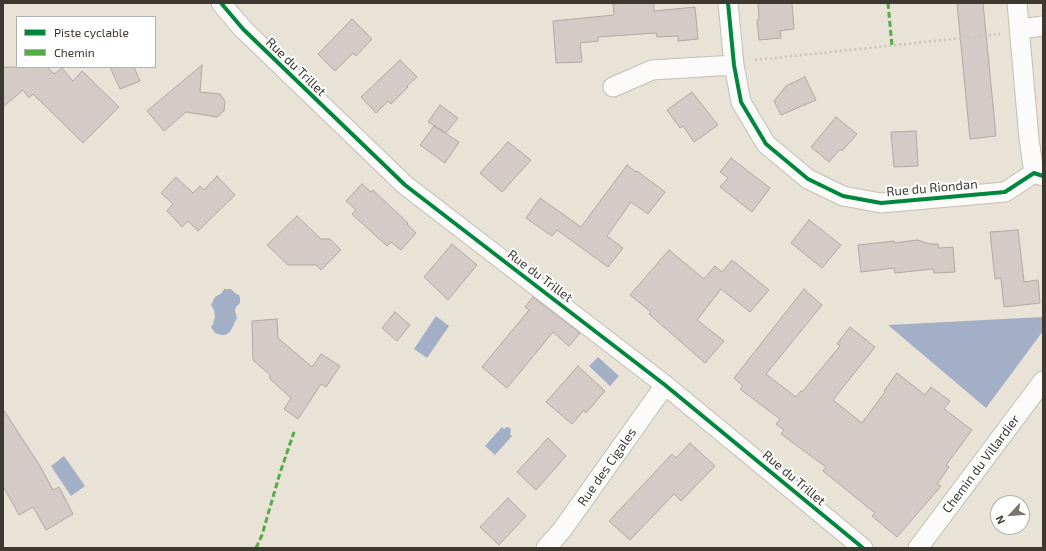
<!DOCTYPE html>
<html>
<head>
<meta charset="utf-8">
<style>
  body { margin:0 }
  #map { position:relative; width:1046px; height:551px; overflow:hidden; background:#e9e2d6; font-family:"Exo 2",sans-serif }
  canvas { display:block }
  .frame { position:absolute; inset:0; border:4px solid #3e3930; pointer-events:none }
  .legend { position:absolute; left:16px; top:16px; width:140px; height:52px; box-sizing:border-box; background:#fff; border:1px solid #b2b0ac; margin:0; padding:5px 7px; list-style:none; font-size:12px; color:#3e3930 }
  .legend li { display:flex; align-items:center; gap:8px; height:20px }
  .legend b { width:20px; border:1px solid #b2b0ac }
  .north { position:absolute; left:990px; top:495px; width:40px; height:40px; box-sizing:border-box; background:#fff; border:1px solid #b2b0ac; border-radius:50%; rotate:244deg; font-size:11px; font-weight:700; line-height:16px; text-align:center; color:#3e3930 }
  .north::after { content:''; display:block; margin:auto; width:14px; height:18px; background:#7a746a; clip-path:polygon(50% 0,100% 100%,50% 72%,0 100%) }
</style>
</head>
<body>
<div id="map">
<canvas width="1046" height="551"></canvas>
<div class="frame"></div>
<ul class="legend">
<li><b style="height:5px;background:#00873e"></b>Piste cyclable</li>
<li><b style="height:5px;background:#55ac45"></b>Chemin</li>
</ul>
<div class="north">N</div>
</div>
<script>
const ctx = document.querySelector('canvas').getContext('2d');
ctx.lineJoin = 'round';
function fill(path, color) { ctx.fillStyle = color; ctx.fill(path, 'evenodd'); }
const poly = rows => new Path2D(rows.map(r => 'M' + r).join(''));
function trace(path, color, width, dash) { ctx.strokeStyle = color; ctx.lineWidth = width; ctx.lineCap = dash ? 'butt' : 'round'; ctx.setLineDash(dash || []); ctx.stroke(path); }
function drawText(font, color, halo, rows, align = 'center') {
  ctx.font = font + ' "Exo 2",sans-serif'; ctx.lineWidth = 4; ctx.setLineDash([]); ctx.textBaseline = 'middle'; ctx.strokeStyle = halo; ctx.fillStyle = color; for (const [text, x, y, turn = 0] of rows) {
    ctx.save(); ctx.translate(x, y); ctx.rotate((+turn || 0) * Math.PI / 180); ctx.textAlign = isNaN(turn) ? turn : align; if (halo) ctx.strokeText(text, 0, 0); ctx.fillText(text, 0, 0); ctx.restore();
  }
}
const water = poly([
  [224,289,231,289,235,293,239,295,240,298,240,303,236,307,235,311,237,318,230,332,225,335,221,335,215,333,211,327,213,324,215,317,214,310,211,305,215,297,222,293],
  [436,316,449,326,427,358,414,349],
  [1043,317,1043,331,986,408,888,325],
  [598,357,619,376,610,386,589,366],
  [502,427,504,429,507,427,510,428,511,430,510,434,512,436,495,455,485,446],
  [64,456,85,486,71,496,51,466]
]);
const building = poly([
  [625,3,654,3,654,11,695,7,698,39,678,41,678,36,657,37,656,33,598,37,598,41,580,43,582,62,556,63,553,21,614,15,613,4,625,3],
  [758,3,792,3,794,29,780,31,781,38,759,40,757,20,759,19,758,3],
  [957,3,983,3,996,136,970,139,957,3],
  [352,19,372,39,356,56,353,53,335,71,318,54,352,19],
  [400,60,417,77,407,86,408,87,391,104,388,101,376,113,361,97,400,60],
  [202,65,200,92,220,94,225,101,224,111,217,117,186,112,164,131,147,111,202,65],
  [3,67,47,67,54,74,62,68,73,81,82,71,119,107,83,143,33,94,29,98,23,90,3,107,3,67],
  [110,67,134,67,140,81,120,89,110,67],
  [805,77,816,100,781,115,774,101,786,86,805,77],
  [692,92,718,125,694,142,683,126,680,128,667,110,692,92],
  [440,105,458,118,446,133,428,122,440,105],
  [836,117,857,134,842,151,840,149,829,162,811,147,836,117],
  [434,126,459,142,445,163,420,145,434,126],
  [916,131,918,166,894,167,891,132,916,131],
  [508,142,531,160,502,192,480,173,508,142],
  [731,158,770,188,752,212,720,187,728,178,720,172,731,158],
  [627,165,636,172,637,171,665,192,648,214,631,202,607,236,623,248,608,267,557,230,552,236,526,218,540,198,581,227,627,165],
  [217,176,235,195,198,231,188,221,182,227,167,211,173,204,161,193,176,177,193,193,200,186,204,190,217,176],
  [362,184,371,192,373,190,393,209,408,223,407,224,416,233,401,250,391,242,387,246,352,214,356,210,346,201,362,184],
  [297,216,321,239,330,239,341,250,321,270,316,265,288,265,267,245,297,216],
  [809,220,841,245,822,268,791,243,809,220],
  [1018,230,1024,282,1038,280,1040,303,1004,307,1001,278,995,279,990,232,1018,230],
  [917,240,930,244,938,244,939,248,953,247,955,272,934,273,933,269,895,273,894,268,861,272,858,245,894,241,894,243,917,240],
  [452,244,477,265,448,300,424,277,452,244],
  [669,250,704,279,715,266,722,272,732,260,769,290,750,312,721,289,697,320,724,341,705,363,649,314,651,312,630,295,669,250],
  [804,289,822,305,766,374,796,397,801,391,802,392,840,346,837,344,850,327,875,347,833,400,862,423,885,392,884,391,897,373,925,395,931,387,950,401,944,409,972,430,946,465,949,467,937,484,941,486,897,537,872,516,875,513,823,471,826,467,781,434,784,430,776,424,780,419,740,389,743,386,734,378,804,289],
  [533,297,580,333,569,346,553,332,507,388,482,367,529,310,525,307,533,297],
  [395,312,410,325,397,341,382,328,395,312],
  [277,319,278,338,312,367,321,354,340,366,326,387,321,384,298,419,284,409,291,398,270,379,270,375,253,360,252,321,277,319],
  [578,366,605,391,586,413,584,410,572,424,546,402,578,366],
  [3,409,40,466,53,490,59,487,73,514,46,530,33,507,19,515,3,486,3,409],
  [548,438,566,456,536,490,517,472,548,438],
  [690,443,715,466,681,501,674,494,630,540,609,521,672,454,676,458,690,443],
  [508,498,526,516,499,545,480,527,508,498]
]);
const path = poly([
  [755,60,1000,34]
]);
const minor = poly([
  [221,3,243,29,405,185,665,385,863,548],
  [728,3,734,65,741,102,766,144,808,179,843,196,881,203,1005,192,1034,173,1043,176],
  [1017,3,1029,139,1034,173],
  [1020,29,1043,26],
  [613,87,652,70,734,65],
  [546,548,562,530,665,385],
  [918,548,1043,381]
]);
const quiet = poly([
  [888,3,892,46],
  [256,548,262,535,280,473,294,432]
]);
const cycleway = poly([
  [221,3,243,29,405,185,665,385,863,548],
  [728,3,734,65,741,102,766,144,808,179,843,196,881,203,1005,192,1034,173,1043,176]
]);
const streetNames = [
  ["Rue du Trillet",296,67,44],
  ["Rue du Riondan",932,188,-5],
  ["Rue du Trillet",540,276,37],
  ["Chemin du Villardier",981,464,-53],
  ["Rue des Cigales",607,467,-55],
  ["Rue du Trillet",794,478,40]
];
fill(water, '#a3afc7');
fill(building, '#d4cbc6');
trace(building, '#b0a8a3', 1);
trace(minor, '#c3beb5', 21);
trace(path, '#c7c5c0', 2.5, [2, 3]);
trace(minor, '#fcfbf9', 19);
trace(quiet, '#55ac45', 3, [6, 3]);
trace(cycleway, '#00873e', 4);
drawText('13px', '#3e3930', '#fff', streetNames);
</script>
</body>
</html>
